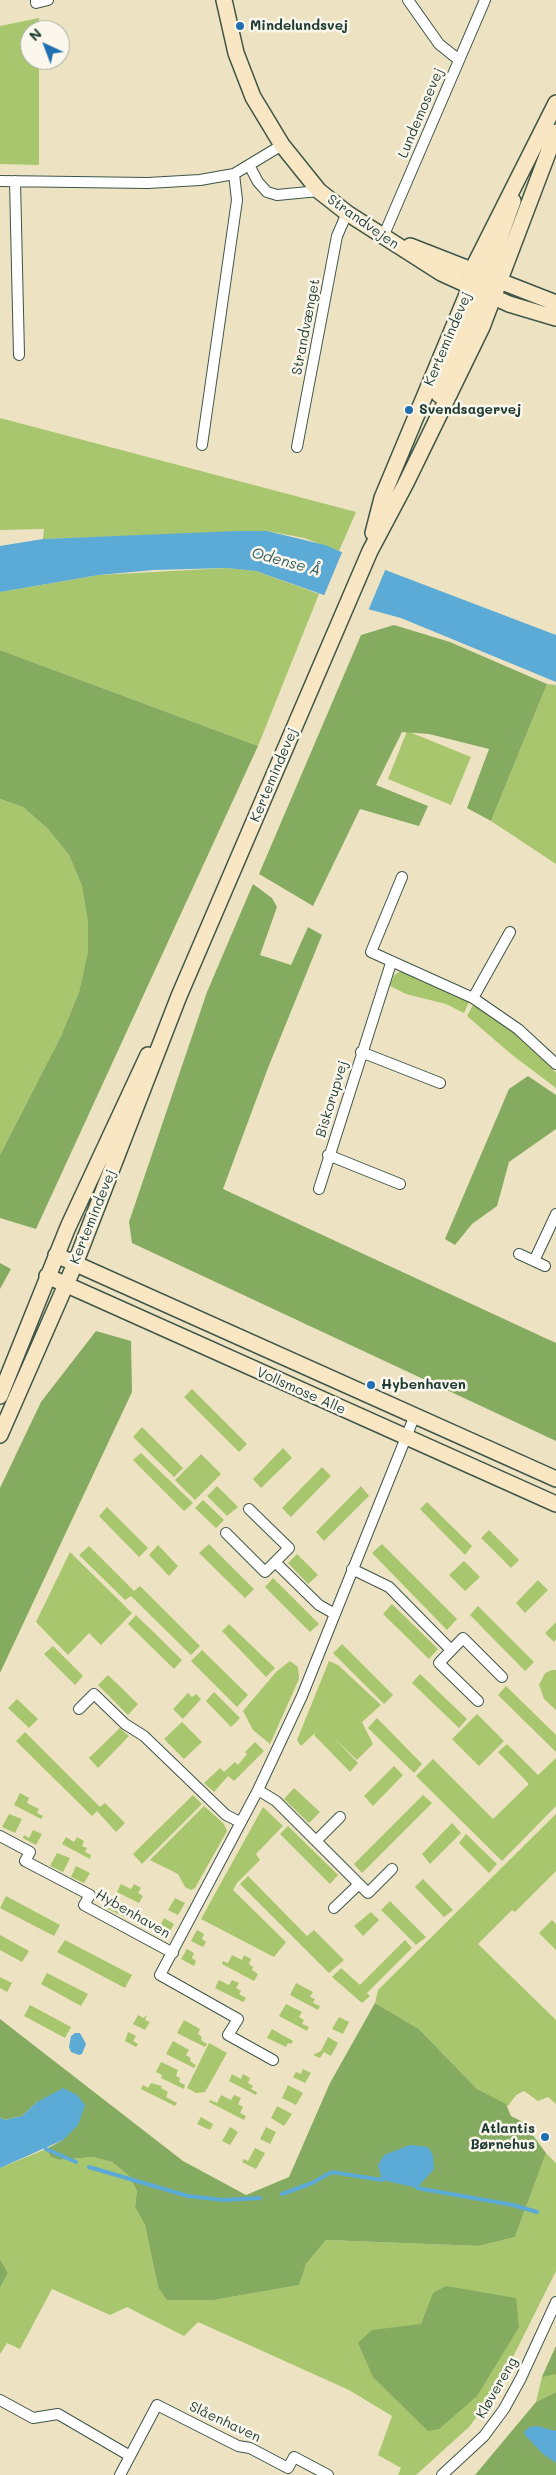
<!DOCTYPE html>
<html>
<head>
<meta charset="utf-8">
<style>
  body { margin:0 }
  #map { position:relative; width:556px; height:2475px; overflow:hidden; background:#ede3c2; font-family:Mali,sans-serif }
  canvas { display:block }
  .north { position:absolute; left:20px; top:20px; width:50px; height:50px; box-sizing:border-box; background:#fbf7ec; border:1px solid #a3ada2; border-radius:50%; rotate:317deg; font-size:14px; font-weight:700; line-height:20px; text-align:center; color:#1f3d34 }
  .north::after { content:''; display:block; margin:auto; width:18px; height:22px; background:#1f6fb2; clip-path:polygon(50% 0,100% 100%,50% 72%,0 100%) }
</style>
</head>
<body>
<div id="map">
<canvas width="556" height="2475"></canvas>
<div class="north">N</div>
</div>
<script>
const ctx = document.querySelector('canvas').getContext('2d');
ctx.lineJoin = 'round';
function fill(path, color) { ctx.fillStyle = color; ctx.fill(path, 'evenodd'); }
const poly = rows => new Path2D(rows.map(r => 'M' + r).join(''));
function trace(path, color, width, dash) { ctx.strokeStyle = color; ctx.lineWidth = width; ctx.lineCap = dash ? 'butt' : 'round'; ctx.setLineDash(dash || []); ctx.stroke(path); }
function drawText(font, color, halo, rows, align = 'center') {
  ctx.font = font + ' Mali,sans-serif'; ctx.lineWidth = 5; ctx.setLineDash([]); ctx.textBaseline = 'middle'; ctx.strokeStyle = halo; ctx.fillStyle = color; for (const [text, x, y, turn = 0] of rows) {
    ctx.save(); ctx.translate(x, y); ctx.rotate((+turn || 0) * Math.PI / 180); ctx.textAlign = isNaN(turn) ? turn : align; if (halo) ctx.strokeText(text, 0, 0); ctx.fillText(text, 0, 0); ctx.restore();
  }
}
const green = poly([
  [39,18,39,30,30,30,30,60,39,60,39,165,0,164,0,26],
  [0,418,356,512,339,551,304,538,267,531,43,539,44,529,0,530],
  [226,568,256,571,319,594,258,746,0,650,0,592,99,575],
  [547,684,556,685,556,864,491,821],
  [407,731,471,757,451,805,388,779],
  [0,799,23,807,47,828,69,855,82,886,88,923,88,951,79,992,61,1036,0,1155],
  [401,971,469,1002,464,1013,446,1004,406,994,390,986,394,975],
  [473,1005,503,1023,543,1059,556,1073,556,1088,511,1054,467,1016],
  [192,1389,247,1444,239,1452,184,1397],
  [142,1427,183,1468,174,1477,133,1437],
  [283,1448,292,1458,261,1488,253,1479],
  [141,1453,193,1503,184,1511,133,1460],
  [201,1454,221,1474,195,1500,175,1480],
  [322,1467,331,1476,291,1517,282,1508],
  [217,1486,238,1507,227,1516,207,1496],
  [361,1486,369,1496,324,1541,316,1532],
  [203,1500,224,1520,216,1528,195,1508],
  [427,1502,472,1546,465,1555,420,1509],
  [107,1507,148,1548,139,1557,99,1516],
  [489,1530,519,1560,511,1568,481,1538],
  [209,1544,254,1589,245,1598,199,1553],
  [382,1544,457,1619,447,1630,372,1553],
  [158,1545,178,1566,169,1576,149,1555],
  [89,1546,134,1591,140,1586,200,1646,191,1655,131,1596,125,1600,79,1555],
  [70,1552,132,1613,101,1645,89,1633,68,1655,36,1622],
  [297,1554,318,1575,308,1584,288,1563],
  [464,1561,480,1577,465,1591,449,1575],
  [273,1578,319,1624,310,1632,265,1587],
  [538,1580,548,1590,525,1613,516,1603],
  [392,1604,438,1649,429,1659,383,1614],
  [478,1606,534,1662,525,1671,470,1615],
  [136,1615,182,1660,174,1669,128,1624],
  [556,1622,556,1639,554,1642,545,1633],
  [229,1624,275,1668,266,1677,222,1631],
  [342,1644,393,1695,384,1704,333,1653],
  [53,1646,83,1676,75,1685,44,1654],
  [202,1650,248,1695,237,1707,191,1661],
  [290,1661,298,1667,299,1679,270,1744,253,1730,243,1711,276,1672],
  [329,1661,338,1665,381,1705,362,1722,373,1744,357,1760,334,1738,358,1763,350,1772,314,1735,316,1732,301,1746,297,1740],
  [552,1670,556,1670,556,1710,544,1699,539,1685,545,1673],
  [420,1674,467,1719,459,1728,412,1683],
  [108,1675,138,1704,128,1715,98,1685],
  [506,1686,556,1735,556,1752,498,1695],
  [214,1692,240,1718,231,1727,206,1701],
  [188,1693,192,1697,196,1694,201,1699,183,1719,173,1709],
  [17,1699,38,1719,29,1728,8,1708],
  [477,1714,504,1741,479,1766,452,1739],
  [377,1718,422,1764,414,1773,368,1728],
  [182,1722,202,1742,184,1759,164,1739],
  [120,1728,129,1736,98,1768,89,1758],
  [25,1732,100,1807,105,1803,125,1823,116,1832,97,1811,92,1816,16,1741],
  [255,1742,264,1751,234,1781,228,1776,214,1792,204,1783,220,1768,224,1772,235,1762,238,1765,247,1754,245,1752],
  [507,1744,538,1775,556,1758,556,1806,502,1861,416,1776,433,1759,493,1819,529,1784,498,1752],
  [394,1766,403,1775,373,1806,364,1796],
  [294,1788,320,1812,309,1823,284,1799],
  [20,1793,29,1798,27,1803,39,1809,37,1813,43,1816,41,1819,14,1805],
  [193,1795,202,1804,142,1864,133,1854],
  [423,1795,432,1803,362,1873,354,1864],
  [204,1806,224,1824,227,1831,195,1888,191,1890,185,1887,178,1874,150,1860],
  [263,1807,283,1826,256,1854,260,1860,237,1883,233,1890,286,1942,274,1957,201,1919],
  [9,1814,22,1819,15,1833,2,1827],
  [556,1814,556,1871,515,1912,512,1910,478,1944,556,2020,556,2104,548,2097,538,2101,524,2091,516,2095,508,2106,477,2089,419,2029,375,2003,378,1990],
  [452,1823,461,1833,430,1864,422,1854],
  [288,1826,338,1875,330,1884,280,1834],
  [33,1830,42,1834,36,1845,23,1838,24,1835,29,1838],
  [466,1834,497,1864,489,1873,459,1843],
  [66,1837,74,1842,77,1837,84,1841,82,1846,87,1848,85,1852,91,1855,90,1859,62,1844],
  [57,1853,70,1858,63,1872,50,1866],
  [76,1866,90,1873,84,1883,71,1877],
  [248,1876,307,1936,314,1930,344,1960,329,1973,240,1884],
  [423,1879,453,1910,444,1917,415,1887],
  [121,1884,131,1889,134,1884,141,1888,138,1893,143,1896,139,1903,117,1892],
  [6,1896,60,1925,54,1936,0,1908],
  [175,1898,185,1903,178,1915,168,1910],
  [113,1900,129,1908,126,1913,131,1916,129,1919,108,1909],
  [390,1901,426,1937,416,1945,381,1910],
  [371,1912,379,1920,363,1936,354,1926],
  [164,1918,174,1924,167,1937,157,1932],
  [552,1920,556,1924,556,1950,539,1933],
  [197,1930,204,1934,202,1939,206,1942,203,1947,191,1941],
  [0,1935,29,1951,22,1962,0,1950],
  [65,1940,132,1975,125,1988,57,1952],
  [405,1940,412,1948,367,1993,370,1996,362,2003,332,1977,341,1968,360,1985],
  [187,1949,194,1953,192,1958,196,1961,194,1966,181,1959],
  [232,1955,242,1960,244,1955,251,1959,249,1964,253,1967,252,1970,258,1974,254,1981,222,1964,223,1961,228,1963],
  [47,1973,88,1994,81,2006,41,1984],
  [0,1977,12,1983,7,1992,0,1988],
  [219,1980,229,1985,232,1980,239,1983,236,1988,241,1991,239,1994,246,1998,243,2002,215,1988],
  [296,1983,313,1992,310,1997,315,1999,313,2003,320,2006,318,2010,290,1995],
  [286,2004,302,2012,299,2017,304,2020,302,2024,309,2027,307,2031,279,2016],
  [30,2005,71,2027,65,2038,24,2016],
  [147,2014,145,2020,150,2022,145,2030,133,2024,138,2015,144,2018],
  [339,2017,349,2022,343,2034,332,2029],
  [184,2020,200,2029,198,2034,202,2037,201,2040,207,2044,205,2047,177,2033],
  [272,2029,293,2041,291,2044,288,2043,286,2047,267,2038],
  [128,2032,136,2036,133,2041,138,2044,136,2047,125,2041],
  [328,2037,338,2043,331,2056,324,2052,320,2058,313,2055,321,2051],
  [173,2041,189,2050,186,2055,191,2058,190,2061,196,2065,194,2068,166,2054],
  [209,2043,227,2053,205,2092,196,2093,187,2088],
  [161,2062,178,2070,176,2076,180,2078,179,2082,185,2085,184,2089,161,2078,162,2075,156,2072],
  [303,2069,311,2073,305,2083,293,2077,296,2072,301,2074],
  [232,2074,241,2079,243,2074,250,2078,248,2083,253,2086,251,2089,257,2092,256,2095,229,2081],
  [151,2083,162,2086,161,2088,168,2092,166,2097,177,2103,175,2106,141,2089,143,2085,148,2088],
  [288,2085,303,2093,296,2105,282,2098],
  [221,2095,231,2100,234,2095,241,2098,238,2104,243,2107,240,2113,246,2116,244,2120,209,2102,210,2100,217,2103],
  [277,2106,292,2114,284,2126,271,2118],
  [201,2117,213,2124,210,2130,197,2124],
  [230,2127,238,2132,230,2145,222,2141],
  [266,2127,276,2132,270,2144,260,2139],
  [255,2148,265,2153,256,2169,242,2162,244,2159,248,2161],
  [46,2149,51,2157,59,2160,93,2157,112,2162,129,2176,137,2191,135,2207,145,2225,158,2287,214,2300,298,2285,306,2264,326,2240,479,2246,515,2237,546,2153,556,2163,556,2271,496,2391,469,2427,416,2475,398,2475,401,2468,378,2455,392,2416,349,2390,198,2322,184,2336,127,2307,110,2315,52,2289,20,2349,7,2343,0,2354,0,2288,8,2273,0,2259,0,2168],
  [556,2346,556,2392,536,2402,542,2377]
]);
const forest = poly([
  [394,625,450,642,547,684,491,821,467,808,489,749,429,734,402,732,376,785,428,806,419,826,360,809,313,906,259,874,361,635],
  [0,650,258,746,36,1229,0,1218,0,1155,61,1036,79,992,88,951,88,923,82,886,69,855,47,828,23,807,0,799],
  [253,884,272,898,277,907,260,955,291,965,308,927,322,935,268,1068,223,1189,556,1343,556,1441,132,1243,129,1222,207,992],
  [528,1076,556,1095,556,1129,509,1162,497,1206,472,1224,455,1245,445,1239,509,1089],
  [0,1263,11,1269,0,1289],
  [96,1331,131,1341,132,1392,0,1673,0,1488,41,1402],
  [375,2003,419,2029,477,2089,506,2104,511,2116,523,2122,546,2153,515,2237,479,2246,326,2240,306,2264,299,2285,214,2300,167,2300,158,2287,145,2225,135,2207,137,2191,129,2176,112,2162,93,2157,59,2160,51,2157,46,2149,63,2140,37,2102,22,2116,4,2120,0,2117,0,2019,183,2161,246,2195,289,2177,330,2083],
  [0,2259,8,2273,0,2288],
  [446,2286,516,2298,519,2327,477,2396,439,2429,428,2431,373,2377,358,2343,372,2330,421,2324,433,2293],
  [556,2346,556,2374,542,2377],
  [556,2392,556,2475,475,2475,536,2402]
]);
const water = poly([
  [238,531,267,531,325,545,367,563,556,635,556,682,401,618,349,604,256,571,226,568,154,570,99,575,0,592,0,546,43,539],
  [75,2033,80,2033,86,2044,82,2054,79,2055,71,2052,69,2047,71,2036],
  [63,2088,77,2095,85,2105,78,2125,63,2140,0,2168,0,2117,4,2120,22,2116,37,2102],
  [410,2145,428,2147,433,2155,434,2169,417,2188,382,2180,378,2165,384,2155],
  [537,2426,556,2431,556,2463,543,2454,525,2435,524,2432,529,2427]
]);
const pier = poly([
  [343,550,386,568,368,611,323,598]
]);
const stream = poly([
  [46,2149,76,2162],
  [89,2167,188,2196,223,2200,260,2198],
  [417,2188,513,2205,537,2212],
  [282,2194,312,2183,332,2172,382,2180]
]);
const street = poly([
  [36,0,36,3,48,0],
  [408,0,439,44,459,60],
  [249,165,258,182,267,192,277,195,319,191],
  [0,181,148,183,200,180,234,174,282,145],
  [15,181,19,355],
  [383,237,485,0],
  [202,445,237,200,234,174],
  [297,447,337,236,347,213],
  [402,877,371,952,473,998,518,1029,556,1064],
  [473,998,510,932],
  [361,1052,440,1083],
  [328,1155,400,1184],
  [319,1189,391,963],
  [519,1254,545,1266],
  [534,1261,556,1214],
  [226,1533,265,1572,289,1548,249,1509],
  [275,1562,319,1605,335,1614],
  [352,1569,389,1587,451,1650],
  [478,1701,439,1663,463,1638,502,1677],
  [79,1709,94,1694,125,1724,144,1736,226,1815,240,1822],
  [258,1790,276,1801,368,1893,392,1869],
  [0,1836,30,1852,25,1861,90,1895,84,1905,173,1953],
  [316,1841,340,1817],
  [334,1908,359,1884],
  [273,2060,228,2035,238,2019,160,1975,258,1790,302,1696,415,1415],
  [0,2400,33,2418,58,2414,130,2456],
  [120,2475,157,2405,238,2446,250,2448,288,2468,294,2457,328,2475],
  [442,2475,484,2436,504,2409,521,2378,556,2302]
]);
const secondary = poly([
  [224,0,236,53,253,97,282,145,319,191,347,213,441,273,509,304,556,318],
  [410,246,556,303],
  [487,286,486,276,513,201],
  [439,395,481,290,477,282],
  [373,533,382,498,471,285,472,270,556,103],
  [56,1255,556,1479],
  [47,1276,556,1504],
  [0,1396,68,1227,148,1055],
  [0,1435,75,1264,179,996,370,551,406,483,482,327,556,132]
]);
const markers = [
  [240,26,5,"#1f6fb2"],
  [409,410,5,"#1f6fb2"],
  [371,1385,5,"#1f6fb2"],
  [545,2137,5,"#1f6fb2"]
];
const poiNames = [
  ["Mindelundsvej",250,26],
  ["Svendsagervej",419,410],
  ["Hybenhaven",381,1385],
  ["Atlantis",535,2129,"right"],
  ["Børnehus",535,2145,"right"]
];
const streetNames = [
  ["Lundemosevej",421,113,-67],
  ["Strandvejen",363,222,35],
  ["Strandvænget",306,327,-79],
  ["Kertemindevej",448,339,-67],
  ["Kertemindevej",274,775,-67],
  ["Biskorupvej",332,1099,-73],
  ["Kertemindevej",93,1217,-68],
  ["Vollsmose Alle",301,1391,24],
  ["Hybenhaven",133,1914,30],
  ["Kløvereng",497,2388,-60],
  ["Slåenhaven",225,2422,25]
];
const waterNames = [
  ["Odense Å",286,562,15]
];
fill(green, '#a7c66d');
fill(forest, '#85ab60');
fill(water, '#5caad6');
fill(pier, '#ede3c2');
trace(stream, '#5caad6', 4);
trace(street, '#3e5649', 12);
trace(secondary, '#3e5649', 18);
trace(street, '#fff', 10);
trace(secondary, '#f9e7c3', 15);
for (const [x, y, r, color] of markers) { const dot = new Path2D(); dot.arc(x, y, r, 0, 2 * Math.PI); ctx.fillStyle = color; ctx.fill(dot); trace(dot, '#fbf7ec', 2); }
drawText('bold 14px', '#1f3d34', '#fbf7ec', poiNames, 'left');
drawText('14px', '#1f3d34', '#fbf7ec', streetNames);
drawText('italic 15px', '#315e65', '#fbf7ec', waterNames);
</script>
</body>
</html>
